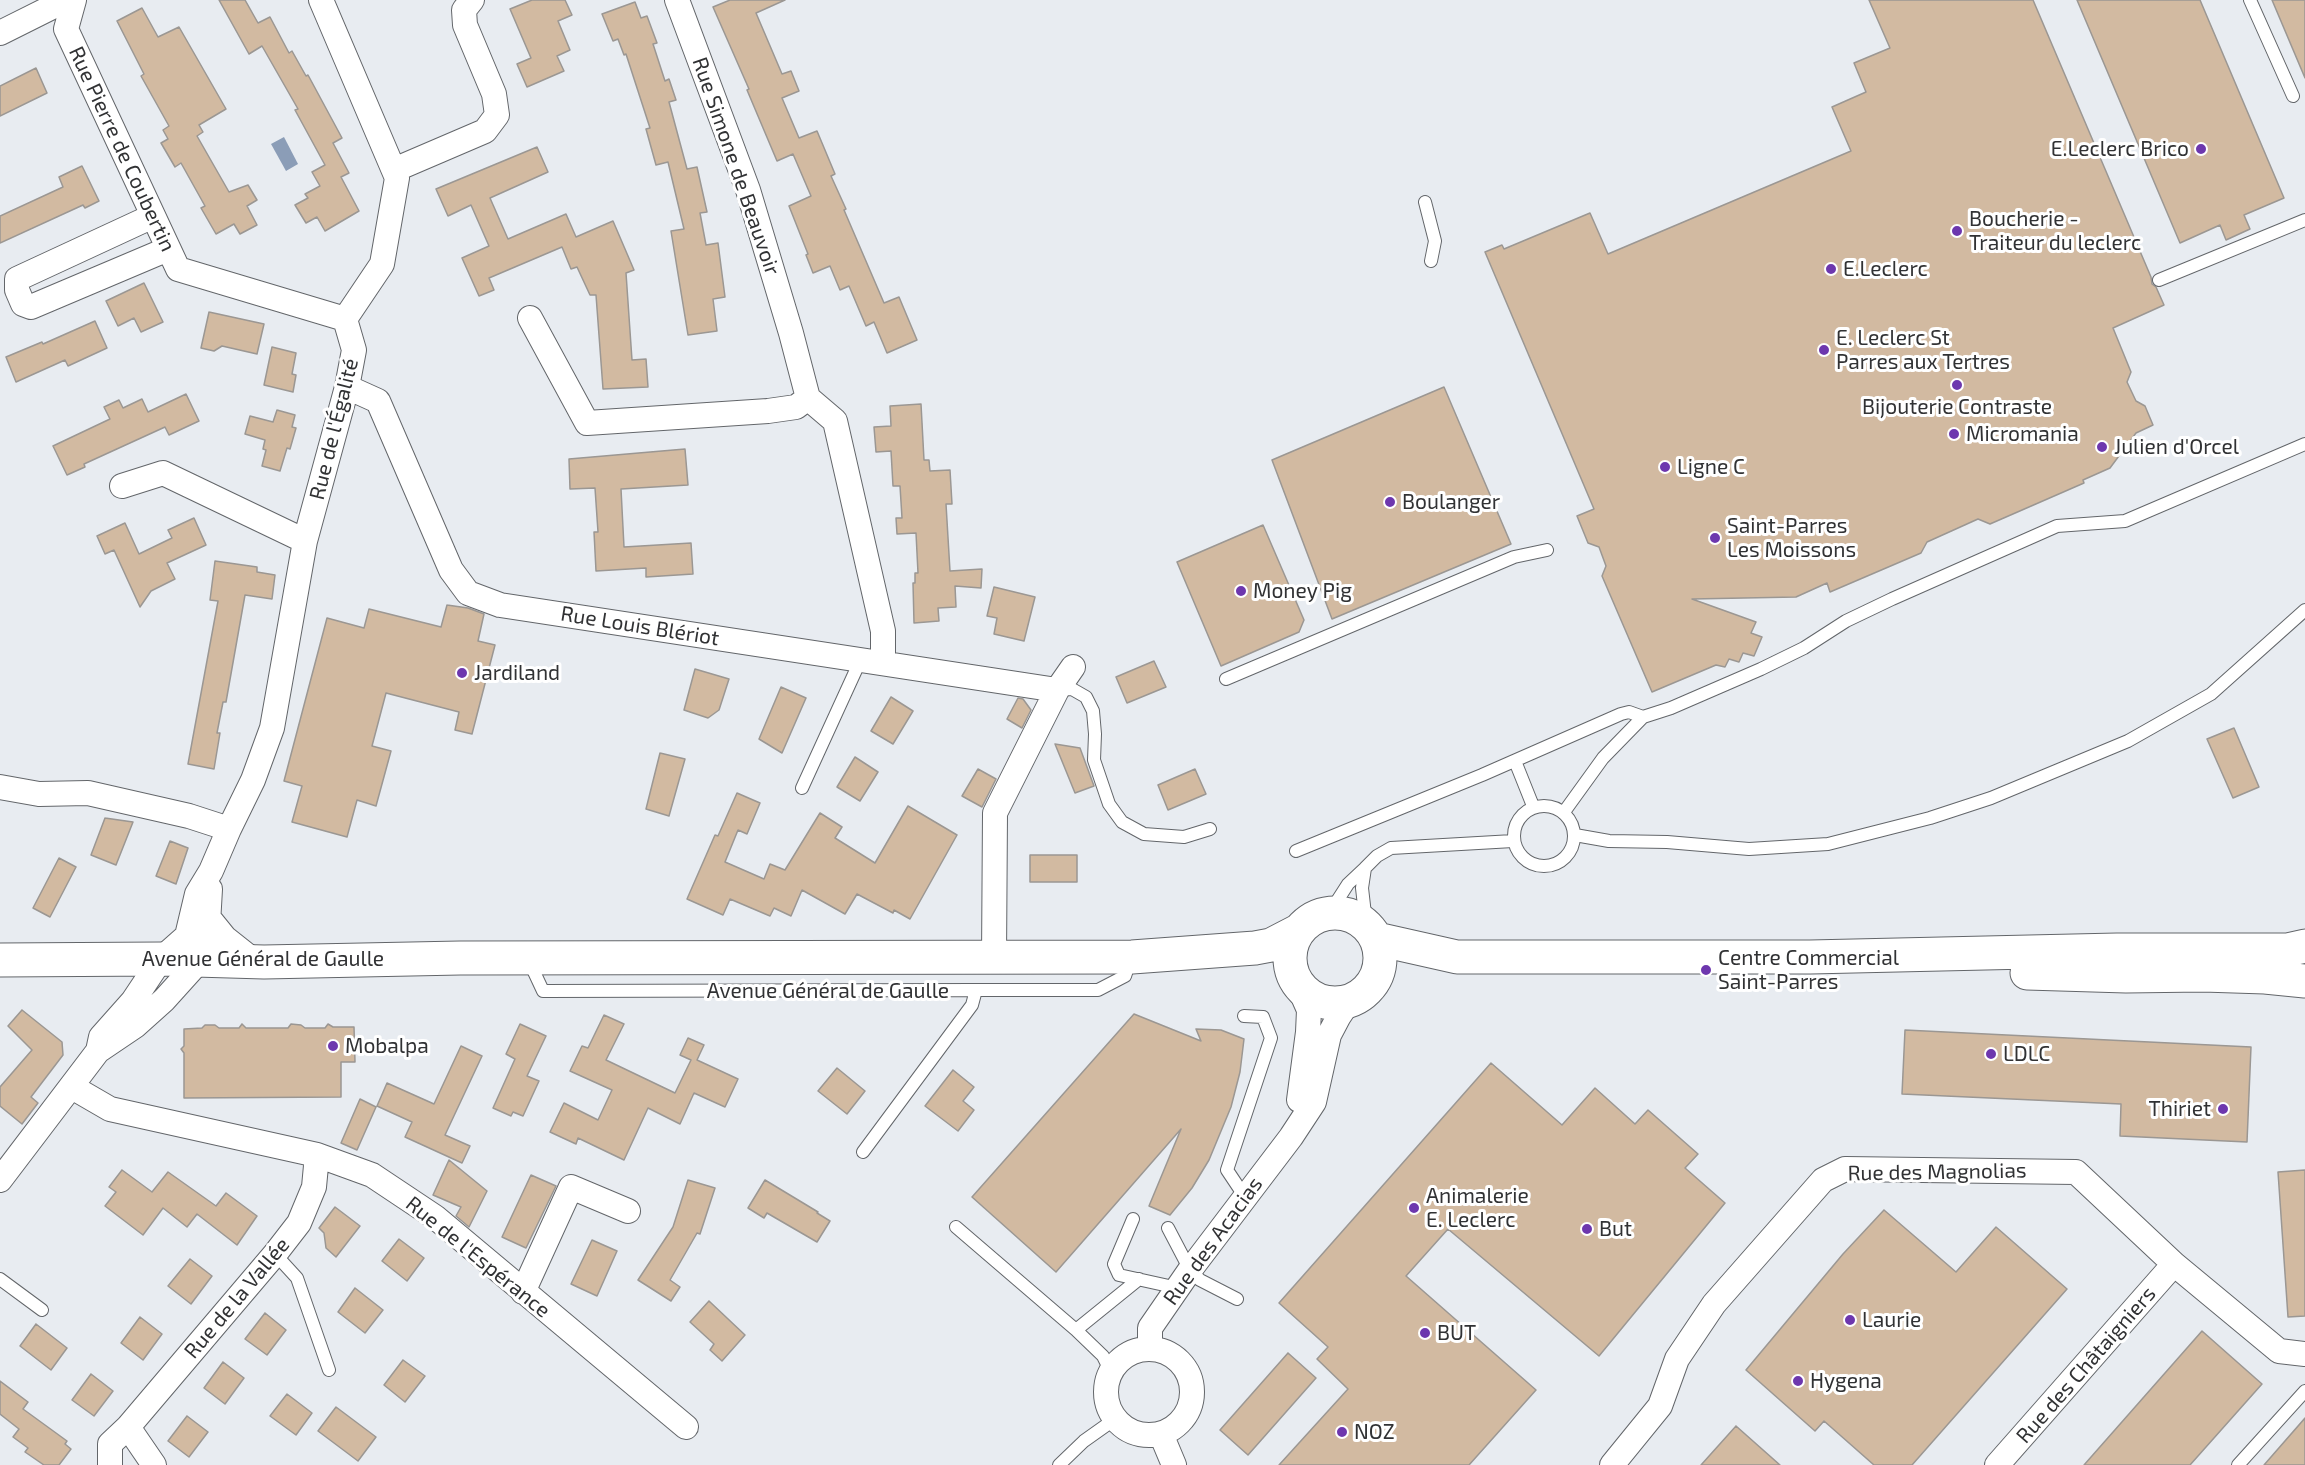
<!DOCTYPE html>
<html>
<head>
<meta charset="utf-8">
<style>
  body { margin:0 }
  canvas { display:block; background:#e8ecf1 }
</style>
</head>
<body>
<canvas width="2305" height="1465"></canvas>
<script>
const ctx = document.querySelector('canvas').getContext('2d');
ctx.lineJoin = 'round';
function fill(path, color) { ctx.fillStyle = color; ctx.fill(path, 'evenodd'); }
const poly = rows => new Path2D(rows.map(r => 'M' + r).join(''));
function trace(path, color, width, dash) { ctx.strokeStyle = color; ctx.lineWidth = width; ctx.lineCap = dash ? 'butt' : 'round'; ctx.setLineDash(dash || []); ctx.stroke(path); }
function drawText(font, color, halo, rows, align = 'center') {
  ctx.font = font + ' "Exo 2",sans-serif'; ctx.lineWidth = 6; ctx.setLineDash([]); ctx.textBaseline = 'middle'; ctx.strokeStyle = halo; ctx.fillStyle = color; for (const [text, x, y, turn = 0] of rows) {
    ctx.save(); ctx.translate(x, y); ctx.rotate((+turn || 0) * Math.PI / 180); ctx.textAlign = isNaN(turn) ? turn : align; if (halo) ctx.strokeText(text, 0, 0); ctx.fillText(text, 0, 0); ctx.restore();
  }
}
const water = poly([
  [284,137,298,164,286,171,271,144]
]);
const building = poly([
  [219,0,245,0,258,23,270,17,289,53,292,51,306,76,308,75,342,138,333,143,349,173,341,177,359,211,325,231,317,217,306,223,295,205,308,198,305,194,320,186,312,172,325,165,295,110,298,109,262,46,249,54,219,0],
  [532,0,565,0,572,15,558,21,570,50,557,56,564,71,527,87,517,64,531,58,510,9,532,0],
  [730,0,785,0,756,13,782,74,791,71,799,91,782,98,799,138,817,131,835,174,831,176,846,209,844,210,884,303,899,297,917,340,887,353,874,322,866,326,849,286,840,290,830,266,813,273,806,255,808,254,789,206,811,196,793,154,777,161,747,90,749,89,713,7,730,0],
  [1869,0,2033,0,2151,277,2152,284,2156,287,2164,305,2113,328,2131,372,2127,382,2136,401,2145,406,2153,425,2136,433,2110,468,2083,480,2084,483,1990,524,1978,519,1927,542,1921,553,1830,592,1827,583,1796,597,1692,599,1756,622,1751,633,1762,637,1754,656,1743,653,1739,662,1729,659,1725,667,1716,665,1652,692,1602,576,1606,566,1599,547,1588,543,1577,516,1594,509,1485,252,1502,245,1504,249,1590,213,1608,254,1851,151,1832,107,1866,92,1854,63,1890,48,1869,0],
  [2077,0,2200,0,2284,198,2244,215,2250,229,2226,240,2220,225,2180,243,2077,0],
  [2272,0,2305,0,2305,78,2272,0],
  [635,2,641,18,647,16,657,43,653,44,665,81,669,79,676,100,669,102,687,169,697,167,707,212,700,213,706,245,718,243,725,297,713,299,717,331,688,335,671,231,684,229,668,162,656,165,646,129,650,128,626,54,624,55,618,39,613,41,602,14,635,2],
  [142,8,158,37,179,27,226,109,199,125,203,132,197,136,229,192,248,185,257,200,247,206,257,225,240,234,234,224,216,234,201,208,205,206,181,163,175,167,161,143,168,139,163,130,169,126,141,76,144,74,117,21,142,8],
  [36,68,47,93,0,116,0,86,36,68],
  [537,147,548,172,490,198,508,239,566,214,576,237,613,221,634,270,626,273,632,360,646,359,648,387,603,389,596,295,590,295,577,267,571,269,562,247,489,278,494,290,479,296,462,258,489,246,471,205,448,216,436,189,537,147],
  [82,166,99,201,85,208,83,205,0,243,0,216,63,187,59,177,82,166],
  [144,283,163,322,141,332,134,318,118,326,106,301,144,283],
  [209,312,264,324,257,354,222,346,214,351,201,348,209,312],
  [95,321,107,348,68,366,65,360,16,382,6,357,42,342,43,344,95,321],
  [272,347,296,353,292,374,296,375,293,392,264,385,272,347],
  [1444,387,1511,544,1332,619,1272,460,1444,387],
  [186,394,199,421,169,435,165,427,84,464,85,467,67,475,53,446,110,419,104,407,119,400,123,408,142,399,148,412,186,394],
  [921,404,924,460,929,460,930,471,950,470,952,504,946,504,950,571,982,569,981,588,955,586,956,607,938,608,939,621,914,623,913,583,915,583,915,573,918,573,916,533,897,534,896,518,902,518,900,486,893,486,891,451,876,452,874,427,891,426,890,406,921,404],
  [277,410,295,415,292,427,296,428,290,449,287,448,280,471,262,466,266,450,263,449,265,440,245,434,250,416,273,422,277,410],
  [685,449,688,485,621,489,624,547,691,543,693,574,646,577,646,568,596,571,594,532,598,532,595,488,570,489,569,459,685,449],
  [194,518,206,545,167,563,175,579,151,591,140,607,114,550,105,554,97,536,125,523,139,554,172,538,168,530,194,518],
  [1263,525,1304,620,1299,632,1221,666,1177,562,1263,525],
  [215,561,257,567,257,572,275,575,272,599,245,595,226,702,223,702,217,733,220,733,214,769,188,764,218,601,210,600,215,561],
  [994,587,1035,597,1024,641,994,634,997,618,987,616,994,587],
  [447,605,468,608,484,614,478,641,495,645,472,734,455,730,459,712,386,693,372,746,391,751,376,806,357,800,347,837,292,822,302,786,284,781,327,618,364,628,369,609,441,627,447,605],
  [1154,661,1166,687,1127,703,1116,677,1154,661],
  [695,669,729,679,719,710,708,718,684,710,695,669],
  [781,687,806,698,782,753,759,739,781,687],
  [891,697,913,711,893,744,871,731,891,697],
  [1018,698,1023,699,1031,710,1022,728,1007,719,1018,698],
  [2234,728,2259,787,2233,798,2207,739,2234,728],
  [1055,744,1080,748,1094,786,1075,793,1055,744],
  [660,753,685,759,669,816,646,809,660,753],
  [855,757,878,772,860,801,837,787,855,757],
  [978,769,996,779,982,807,962,796,978,769],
  [1195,769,1206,794,1168,810,1158,785,1195,769],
  [737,793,760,803,747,834,738,830,725,862,764,879,770,864,785,870,820,813,842,827,835,838,875,863,908,806,957,835,910,919,894,910,893,913,857,894,845,914,802,890,791,916,774,908,770,916,730,899,723,915,687,899,715,835,718,836,737,793],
  [105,818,133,822,116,865,91,855,105,818],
  [170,841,188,848,176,884,156,876,170,841],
  [1030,855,1077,855,1077,882,1030,882,1030,855],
  [59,858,76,867,50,917,33,908,59,858],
  [22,1010,62,1042,63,1055,31,1097,38,1103,22,1124,0,1106,0,1087,32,1050,8,1026,22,1010],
  [1134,1014,1201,1041,1196,1029,1221,1030,1244,1039,1240,1072,1231,1107,1209,1160,1192,1188,1170,1215,1149,1206,1181,1129,1056,1272,972,1197,1134,1014],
  [604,1015,624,1024,606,1060,675,1093,691,1060,680,1055,688,1038,704,1045,697,1060,738,1079,725,1107,694,1093,680,1124,648,1108,624,1160,578,1138,576,1144,550,1132,564,1103,598,1120,612,1090,570,1071,582,1046,588,1048,604,1015],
  [242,1024,246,1028,288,1028,291,1024,301,1025,305,1028,325,1028,328,1024,333,1027,354,1027,355,1062,341,1062,341,1097,184,1098,184,1053,181,1049,184,1046,184,1029,202,1028,205,1025,215,1025,219,1028,239,1028,242,1024],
  [520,1024,546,1036,527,1076,539,1081,523,1116,513,1112,511,1116,493,1108,515,1059,506,1054,520,1024],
  [1905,1030,2251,1047,2247,1142,2120,1136,2121,1104,1902,1094,1905,1030],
  [461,1046,482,1056,445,1135,470,1146,462,1163,405,1137,412,1122,377,1106,387,1083,434,1104,461,1046],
  [1491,1063,1562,1125,1595,1088,1635,1124,1648,1110,1698,1154,1685,1168,1725,1203,1599,1356,1448,1229,1406,1276,1536,1390,1469,1465,1279,1465,1348,1389,1317,1359,1328,1347,1279,1303,1491,1063],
  [837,1068,865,1091,847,1114,818,1091,837,1068],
  [953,1070,974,1087,963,1101,974,1110,958,1131,925,1106,953,1070],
  [360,1099,376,1107,357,1150,341,1143,360,1099],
  [449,1160,487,1191,469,1227,456,1216,461,1207,433,1195,449,1160],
  [122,1170,152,1192,168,1172,216,1206,226,1193,257,1216,237,1245,197,1214,187,1227,163,1208,143,1235,105,1206,116,1192,109,1187,122,1170],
  [2305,1170,2305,1316,2288,1317,2278,1172,2305,1170],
  [531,1175,556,1186,526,1248,502,1237,531,1175],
  [688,1180,715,1188,700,1234,697,1233,670,1280,680,1287,671,1301,638,1280,673,1227,688,1180],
  [765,1180,818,1212,817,1213,830,1221,817,1242,767,1213,764,1218,748,1208,765,1180],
  [335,1207,360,1226,336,1257,326,1248,324,1233,319,1228,335,1207],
  [1884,1210,1956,1272,1996,1227,2067,1289,1912,1465,1874,1465,1824,1421,1815,1431,1746,1370,1843,1254,1884,1210],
  [399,1239,424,1258,407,1281,382,1261,399,1239],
  [592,1240,617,1251,597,1296,571,1284,592,1240],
  [190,1259,212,1276,191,1304,168,1286,190,1259],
  [355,1288,383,1310,365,1333,338,1312,355,1288],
  [709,1301,745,1335,722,1361,710,1350,714,1344,690,1322,709,1301],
  [265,1313,286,1330,267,1355,245,1339,265,1313],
  [140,1317,162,1334,143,1360,121,1343,140,1317],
  [36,1324,67,1348,51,1370,20,1346,36,1324],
  [2202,1331,2262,1384,2190,1465,2084,1465,2202,1331],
  [1288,1353,1316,1378,1248,1455,1220,1430,1288,1353],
  [403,1360,425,1376,405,1402,384,1385,403,1360],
  [223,1362,244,1378,225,1404,204,1388,223,1362],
  [91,1374,113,1391,94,1416,72,1400,91,1374],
  [0,1381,28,1402,23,1409,67,1441,65,1444,71,1449,59,1465,44,1465,25,1452,28,1448,13,1437,19,1429,0,1414,0,1381],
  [287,1394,312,1413,296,1435,270,1416,287,1394],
  [336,1407,376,1437,358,1461,318,1431,336,1407],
  [187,1416,208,1432,189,1457,168,1441,187,1416],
  [2305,1418,2305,1465,2264,1465,2305,1418],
  [1736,1426,1780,1465,1701,1465,1736,1426]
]);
const service = poly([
  [2250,0,2293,96],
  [1425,202,1435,241,1431,261],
  [2159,280,2305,220],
  [1226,679,1514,557,1547,550],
  [1057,690,1072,689,1086,697,1093,711,1095,734,1094,760,1109,804,1122,822,1144,834,1184,837,1210,829],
  [1515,761,1533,806],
  [802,788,861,659],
  '1514 836a30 30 0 1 1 60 0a30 30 0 1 1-60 0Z',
  [1564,812,1603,758,1643,717,1671,708,1761,669,1804,648,1846,621,1892,599,2057,526,2125,521,2305,444],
  [1575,835,1609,841,1667,842,1749,849,1828,844,1930,818,1991,798,2128,741,2211,694,2305,610],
  [1296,851,1482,775,1621,714,1629,712,1643,717],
  [1365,868,1377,856,1391,848,1513,841],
  [1330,912,1348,884,1365,868,1362,888,1366,923],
  [528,959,543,991,976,990,1098,990,1125,976,1131,958],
  [1244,1016,1263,1017,1271,1038,1227,1170,1245,1197],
  [863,1152,972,1005,976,990],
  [1133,1219,1114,1264,1119,1275,1178,1288],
  [956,1227,1076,1330,1139,1279],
  [1168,1228,1190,1270,1200,1280,1237,1299],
  [275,1254,297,1278,329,1370],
  [0,1279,42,1310],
  [1076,1330,1103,1356,1111,1372],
  [1059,1465,1084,1441,1115,1419],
  [2238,1465,2305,1391]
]);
const minor = poly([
  [74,0,66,29,178,269,345,319],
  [677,0,748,190,791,333,808,398],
  [0,33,66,0],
  [394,170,485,131,497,115,494,94,465,25,464,10,472,0],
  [153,216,17,279,17,290,23,304,31,307,168,249],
  [530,318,587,423,768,411,796,407,808,398],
  [347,387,378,401,451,570,468,593,500,605,1057,690],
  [808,398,835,421,883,631,883,662],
  [122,486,163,473,305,541],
  [0,787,39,794,88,793,189,816,229,829],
  [208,917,225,938,254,961],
  [994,958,995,813,1057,690,1073,667],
  [1298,985,1309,1010,1308,1032,1299,1100],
  [98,1051,101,1037,133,1001,161,959,187,936,197,894,211,871,229,829,253,780,272,728,305,541,347,387,354,350,345,319,382,264,397,178,321,0],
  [72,1087,110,1109,317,1155,372,1175,435,1217,686,1427],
  [0,1180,98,1051,135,1026,164,1000,201,959,207,941,210,889],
  [523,1292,571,1187,628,1211],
  [1150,1349,1150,1328,1190,1270,1291,1137,1314,1102,1329,1035,1339,1016,1349,1001],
  '1106 1392a43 43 0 1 1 86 0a43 43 0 1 1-86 0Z',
  [128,1427,154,1465],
  [1161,1434,1174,1465],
  [110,1465,110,1444,128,1427,275,1254,299,1223,314,1187,317,1155],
  [1612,1465,1660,1406,1677,1359,1714,1304,1823,1180,1845,1169,2076,1172,2174,1264,2279,1351,2305,1354],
  [1997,1465,2174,1264]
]);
const primary = poly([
  '1290 958a45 45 0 1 1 90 0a45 45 0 1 1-90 0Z',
  [1377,939,1457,957,1810,957,2117,950,2287,950,2305,946],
  [0,960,161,959,264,962,460,958,1132,957,1255,948,1271,945,1298,931],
  [2027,973,2126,976,2203,975,2265,977,2305,981]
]);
const markers = [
  [2201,149,6,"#6d37ae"],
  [1957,231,6,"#6d37ae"],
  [1831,269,6,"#6d37ae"],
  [1824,350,6,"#6d37ae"],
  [1957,385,6,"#6d37ae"],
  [1954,434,6,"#6d37ae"],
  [2102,447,6,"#6d37ae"],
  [1665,467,6,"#6d37ae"],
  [1390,502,6,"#6d37ae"],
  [1715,538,6,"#6d37ae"],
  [1241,591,6,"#6d37ae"],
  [462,673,6,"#6d37ae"],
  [1706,970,6,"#6d37ae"],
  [333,1046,6,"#6d37ae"],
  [1991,1054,6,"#6d37ae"],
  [2223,1109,6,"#6d37ae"],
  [1414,1208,6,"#6d37ae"],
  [1587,1229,6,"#6d37ae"],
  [1850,1320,6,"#6d37ae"],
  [1425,1333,6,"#6d37ae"],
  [1798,1381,6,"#6d37ae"],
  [1342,1432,6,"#6d37ae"]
];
const streetNames = [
  ["Rue Pierre de Coubertin",122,149,65],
  ["Rue Simone de Beauvoir",736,166,71],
  ["Rue de l'Égalité",334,429,-76],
  ["Rue Louis Blériot",640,626,9],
  ["Avenue Général de Gaulle",263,959],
  ["Avenue Général de Gaulle",828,991],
  ["Rue des Magnolias",1937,1172,-1],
  ["Rue des Acacias",1213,1241,-54],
  ["Rue de l'Espérance",478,1257,39],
  ["Rue de la Vallée",237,1298,-50],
  ["Rue des Châtaigniers",2086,1365,-49]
];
const poiNames = [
  ["E.Leclerc Brico",2189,149,"right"],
  ["Boucherie -",1969,219],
  ["Traiteur du leclerc",1969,243],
  ["E.Leclerc",1843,269],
  ["E. Leclerc St",1836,338],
  ["Parres aux Tertres",1836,362],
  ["Bijouterie Contraste",1957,407,"center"],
  ["Micromania",1966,434],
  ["Julien d'Orcel",2114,447],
  ["Ligne C",1677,467],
  ["Boulanger",1402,502],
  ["Saint-Parres",1727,526],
  ["Les Moissons",1727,550],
  ["Money Pig",1253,591],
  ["Jardiland",474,673],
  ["Centre Commercial",1718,958],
  ["Saint-Parres",1718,982],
  ["Mobalpa",345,1046],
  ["LDLC",2003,1054],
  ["Thiriet",2211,1109,"right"],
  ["Animalerie",1426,1196],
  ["E. Leclerc",1426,1220],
  ["But",1599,1229],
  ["Laurie",1862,1320],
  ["BUT",1437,1333],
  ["Hygena",1810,1381],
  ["NOZ",1354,1432]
];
fill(water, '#8b9db7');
fill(building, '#d2baa1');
trace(building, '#9b9793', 1.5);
trace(service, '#63666a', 14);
trace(minor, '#63666a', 26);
trace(primary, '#63666a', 35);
trace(service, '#fff', 12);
trace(minor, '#fff', 24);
trace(primary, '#fff', 33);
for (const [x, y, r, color] of markers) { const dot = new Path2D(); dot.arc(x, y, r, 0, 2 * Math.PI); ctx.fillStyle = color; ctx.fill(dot); trace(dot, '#fff', 2); }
drawText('21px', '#313234', '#fff', streetNames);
drawText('21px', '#313234', '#fff', poiNames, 'left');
</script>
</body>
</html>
